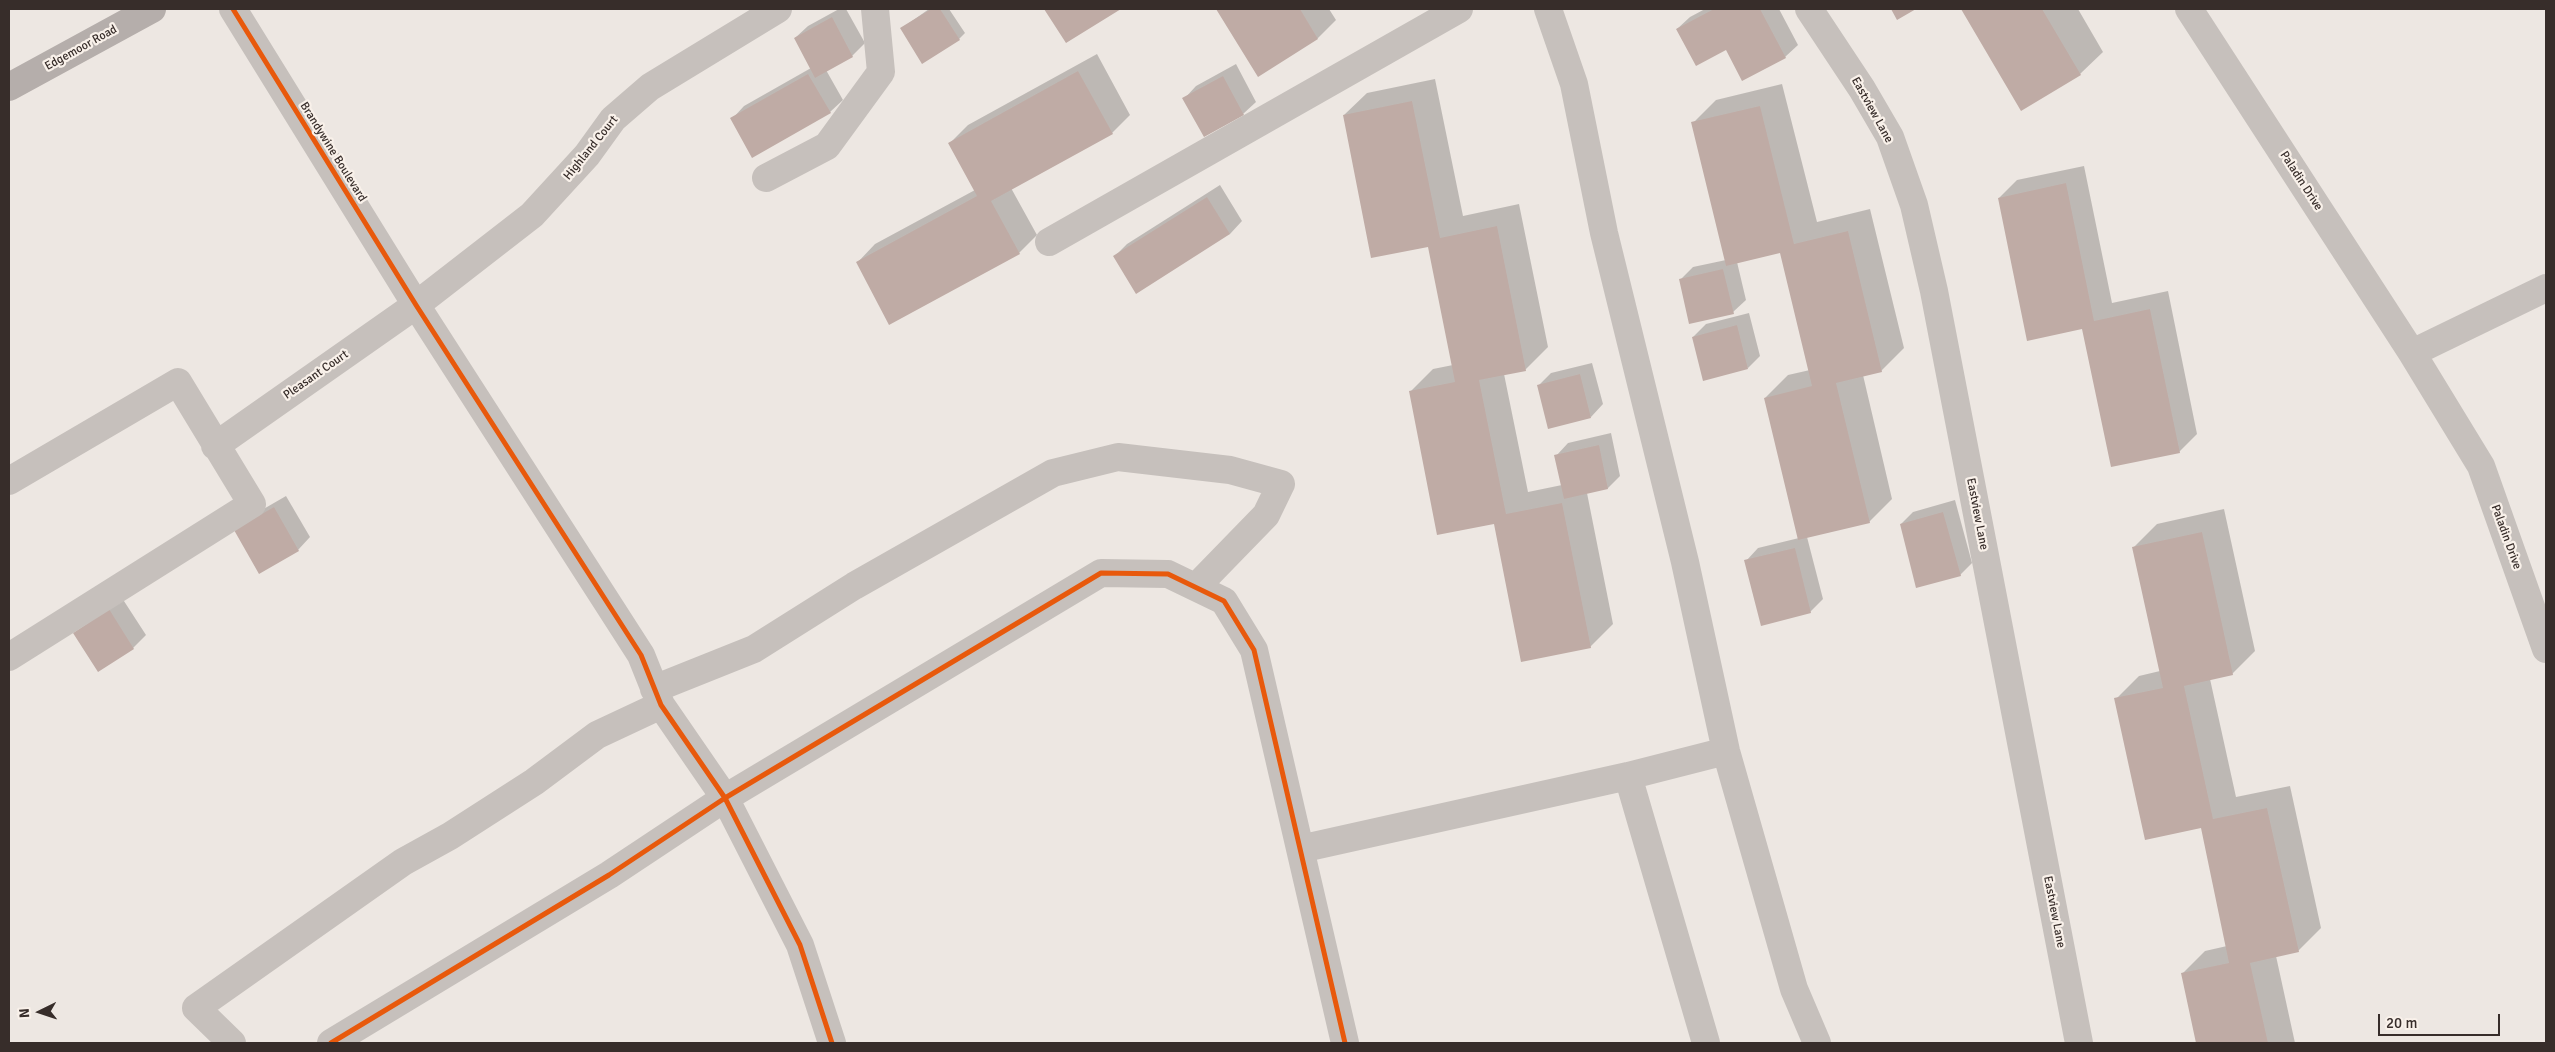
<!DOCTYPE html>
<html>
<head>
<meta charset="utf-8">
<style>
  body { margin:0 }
  #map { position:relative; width:2555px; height:1052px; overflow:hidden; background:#ede7e2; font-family:Signika,sans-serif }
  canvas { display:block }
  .frame { position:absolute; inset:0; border:10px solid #372d2a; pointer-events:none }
  .north { position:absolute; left:15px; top:987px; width:50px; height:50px; -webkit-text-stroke:4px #f9f1ea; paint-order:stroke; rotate:266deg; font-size:14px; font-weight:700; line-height:20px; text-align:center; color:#372d2a }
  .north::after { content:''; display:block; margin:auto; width:18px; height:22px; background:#372d2a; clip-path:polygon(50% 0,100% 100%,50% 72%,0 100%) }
  .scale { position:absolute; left:2378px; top:1014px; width:122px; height:22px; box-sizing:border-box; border:2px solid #372d2a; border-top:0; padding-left:6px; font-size:15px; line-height:18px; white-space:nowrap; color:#372d2a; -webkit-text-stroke:4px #f9f1ea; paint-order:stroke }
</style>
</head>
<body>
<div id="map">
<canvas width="2555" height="1052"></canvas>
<div class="frame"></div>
<div class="north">N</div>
<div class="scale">20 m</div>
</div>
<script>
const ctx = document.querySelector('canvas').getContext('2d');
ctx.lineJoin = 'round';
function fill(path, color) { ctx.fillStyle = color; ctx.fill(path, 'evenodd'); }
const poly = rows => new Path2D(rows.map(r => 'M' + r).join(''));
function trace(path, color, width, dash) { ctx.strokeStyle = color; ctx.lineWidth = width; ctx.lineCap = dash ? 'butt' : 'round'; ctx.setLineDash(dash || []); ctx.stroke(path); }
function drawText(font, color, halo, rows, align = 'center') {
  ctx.font = font + ' Signika,sans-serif'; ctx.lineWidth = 4.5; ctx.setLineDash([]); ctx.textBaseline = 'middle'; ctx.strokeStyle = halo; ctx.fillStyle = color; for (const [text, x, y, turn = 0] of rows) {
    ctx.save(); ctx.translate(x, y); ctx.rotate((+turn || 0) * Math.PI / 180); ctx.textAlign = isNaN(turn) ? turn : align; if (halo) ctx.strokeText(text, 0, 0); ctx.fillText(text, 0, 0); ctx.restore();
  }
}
const shadow = poly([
  [839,9,846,9,865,43,852,56,826,70,843,100,830,112,732,119,744,106,811,68,795,38,808,26],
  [929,9,949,9,965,33,959,39,902,28],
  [1046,9,1119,9,1066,42],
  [1218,9,1329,9,1336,20,1318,38,1258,75],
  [1705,9,1779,9,1798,45,1785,57,1726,48,1677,29,1690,17],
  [1963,9,2078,9,2103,52,2080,74,2022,109],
  [1097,54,1130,115,1112,133,1011,188,1037,235,1019,253,857,263,875,244,975,190,950,143,968,125],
  [1236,64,1256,102,1243,114,1184,99,1196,86],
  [1435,79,1463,216,1519,204,1548,347,1525,370,1504,374,1528,492,1562,485,1556,456,1568,443,1611,433,1620,476,1608,488,1587,493,1613,624,1590,647,1495,522,1410,392,1433,369,1453,365,1429,246,1344,115,1367,93],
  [1782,84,1817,222,1870,209,1904,348,1881,371,1863,375,1892,499,1869,522,1807,537,1823,599,1810,612,1746,561,1758,548,1799,538,1765,398,1788,375,1810,370,1781,251,1737,262,1746,300,1733,312,1680,280,1693,267,1726,260,1693,123,1716,100],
  [2084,166,2112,303,2168,291,2197,434,2179,452,2083,328,1999,198,2017,180],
  [1220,185,1242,221,1230,234,1114,257,1127,244],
  [1749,313,1760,356,1748,368,1693,337,1706,324],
  [1592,363,1603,404,1591,417,1538,386,1551,373],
  [286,496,310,537,298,550,248,518],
  [1955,500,1972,563,1960,575,1901,524,1913,512],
  [2224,509,2255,651,2232,674,2210,679,2236,797,2290,786,2321,928,2298,951,2276,956,2295,1043,2197,1043,2182,974,2205,951,2227,946,2202,827,2116,699,2139,676,2160,671,2134,547,2157,524],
  [122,598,146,635,133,648,99,670,75,633]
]);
const building = poly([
  [931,9,940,9,960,40,922,64,900,28],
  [1044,9,1121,9,1066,43],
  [1216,9,1300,9,1318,39,1258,77],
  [1714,9,1760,9,1786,58,1742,81,1726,50,1696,66,1676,29],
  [1891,9,1916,9,1897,20],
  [1961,9,2042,9,2081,75,2021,111],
  [832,17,853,57,815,78,794,38],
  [1078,71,1113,134,991,201,1020,254,889,325,856,262,977,196,948,143],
  [808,74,831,113,752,158,730,118],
  [1223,76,1244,115,1204,137,1182,98],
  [1412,101,1440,238,1497,226,1526,371,1479,380,1506,514,1562,503,1591,648,1521,662,1494,524,1437,535,1409,391,1455,382,1428,247,1371,258,1343,115],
  [1760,106,1794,244,1848,231,1882,372,1836,383,1870,523,1798,540,1764,398,1812,386,1780,253,1726,266,1691,122],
  [2066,183,2094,321,2150,309,2180,453,2111,467,2082,329,2027,341,1998,198],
  [1207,197,1230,234,1136,294,1113,256],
  [1723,269,1734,314,1689,324,1679,279],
  [1737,325,1748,369,1703,381,1692,337],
  [1580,374,1591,418,1548,429,1537,385],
  [1599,445,1608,489,1564,499,1554,455],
  [274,507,299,551,259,574,234,530],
  [1943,512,1961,576,1916,588,1900,524],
  [2202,532,2233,675,2184,686,2213,819,2267,808,2299,952,2250,963,2268,1043,2196,1043,2181,973,2229,963,2201,828,2145,840,2114,698,2163,688,2132,547],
  [1795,548,1811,613,1761,626,1744,560],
  [109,609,134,649,98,672,73,633]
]);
const minor = poly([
  [233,9,416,305,641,655,661,705,725,798,800,945,832,1043],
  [1548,9,1574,84,1604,233,1685,562,1726,751,1794,989,1817,1043],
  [1809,9,1862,89,1890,137,1914,205,1934,291,2079,1043],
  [2189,9,2412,353,2481,466,2546,649],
  [766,178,827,146,881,72,875,9],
  [1049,242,1459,9],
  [2412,353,2546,288],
  [215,446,416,305,532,215,587,155,613,119,650,87,778,9],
  [9,481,178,382,252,504,9,657],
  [654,689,754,649,854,586,1053,473,1118,457,1230,470,1281,484,1266,515,1196,587],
  [1628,776,1706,1043],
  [1300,849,1628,776,1726,751],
  [232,1043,196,1008,403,862,450,836,534,782,597,735,661,705],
  [331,1043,609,875,725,798,1101,573,1168,574,1224,601,1254,650,1345,1043]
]);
const major = poly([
  [9,87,152,9]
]);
const cycleway = poly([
  [233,9,416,305,641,655,661,705,725,798,800,945,832,1043],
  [331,1043,609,875,725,798,1101,573,1168,574,1224,601,1254,650,1345,1043]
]);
const streetNames = [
  ["Edgemoor Road",81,48,-29],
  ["Eastview Lane",1872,110,61],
  ["Highland Court",591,148,-51],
  ["Brandywine Boulevard",333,152,58],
  ["Paladin Drive",2301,181,57],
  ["Pleasant Court",316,375,-35],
  ["Eastview Lane",1977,514,79],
  ["Paladin Drive",2506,537,70],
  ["Eastview Lane",2054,912,79]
];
fill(shadow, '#0003');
fill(building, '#bfaba5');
trace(minor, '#c6c0bc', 28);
trace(major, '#b5aeab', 28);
trace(cycleway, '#e8590c', 5);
drawText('12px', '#372d2a', '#f9f1ea', streetNames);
</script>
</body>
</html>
